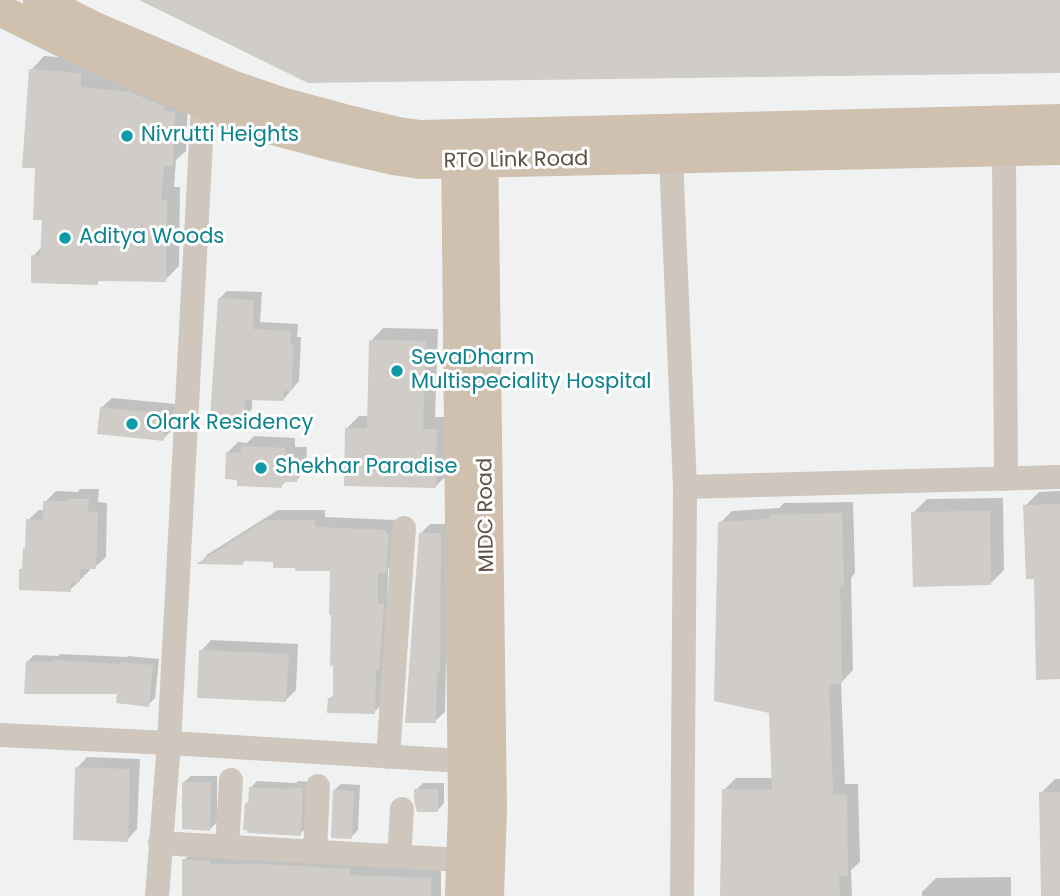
<!DOCTYPE html>
<html>
<head>
<meta charset="utf-8">
<style>
  body { margin:0 }
  canvas { display:block; background:#f0f2f2 }
</style>
</head>
<body>
<canvas width="1060" height="896"></canvas>
<script>
const ctx = document.querySelector('canvas').getContext('2d');
ctx.lineJoin = 'round';
function fill(path, color) { ctx.fillStyle = color; ctx.fill(path, 'evenodd'); }
const poly = rows => new Path2D(rows.map(r => 'M' + r).join(''));
function trace(path, color, width, dash) { ctx.strokeStyle = color; ctx.lineWidth = width; ctx.lineCap = dash ? 'butt' : 'round'; ctx.setLineDash(dash || []); ctx.stroke(path); }
function drawText(font, color, halo, rows, align = 'center') {
  ctx.font = font + ' Poppins,sans-serif'; ctx.lineWidth = 6; ctx.setLineDash([]); ctx.textBaseline = 'middle'; ctx.strokeStyle = halo; ctx.fillStyle = color; for (const [text, x, y, turn = 0] of rows) {
    ctx.save(); ctx.translate(x, y); ctx.rotate((+turn || 0) * Math.PI / 180); ctx.textAlign = isNaN(turn) ? turn : align; if (halo) ctx.strokeText(text, 0, 0); ctx.fillText(text, 0, 0); ctx.restore();
  }
}
const shadow = poly([
  [44,56,94,60,93,73,144,79,188,99,186,151,176,160,174,187,180,187,179,266,165,280,101,279,97,283,33,256,42,247,43,218,37,167,31,70],
  [227,291,262,292,260,322,298,324,297,337,301,337,299,381,283,400,252,398,252,409,244,417,219,299],
  [383,328,438,329,435,417,449,417,448,474,436,486,347,428,359,416,369,416,371,341],
  [112,398,176,404,173,429,163,439,101,408],
  [254,436,295,438,295,447,307,447,306,470,296,481,287,480,281,486,228,452,238,442,247,443],
  [80,489,99,489,98,502,107,503,106,557,95,567,90,567,90,570,70,590,21,570,24,567,24,549,27,546,28,520,39,510,45,510,45,502,56,491,78,492],
  [1060,491,1060,678,1036,577,1025,506,1039,492],
  [1003,498,1004,570,990,584,913,513,927,499],
  [853,502,855,573,851,578,853,670,841,683,845,784,858,784,860,862,851,870,852,896,722,896,724,790,736,778,773,778,771,711,720,523,732,511,779,508,784,503],
  [278,510,325,510,325,517,396,520,396,561,388,569,385,702,374,712,329,699,335,694,332,569,297,566,275,560,246,560,242,563,200,563,208,554],
  [430,524,449,524,449,660,446,663,445,712,435,721,420,534],
  [211,640,298,644,296,690,285,701,201,651],
  [60,654,127,657,128,656,159,659,155,698,148,705,119,692,27,662,34,655,58,656],
  [87,757,140,759,137,829,127,840,77,768],
  [191,776,217,776,217,822,210,829,184,782],
  [1055,779,1060,779,1060,896,1043,896,1041,793],
  [257,781,296,783,298,781,309,782,307,827,300,834,246,804,250,800,250,788],
  [423,783,444,783,444,803,438,810,416,790],
  [341,784,360,785,358,830,351,837,334,790],
  [195,849,441,868,441,896,184,896,184,860],
  [1011,877,1011,896,922,896,922,892,936,878]
]);
const building = poly([
  [139,0,1060,0,1060,73,308,83],
  [29,69,81,73,81,87,130,92,164,106,164,110,175,112,173,166,164,167,161,200,167,200,166,282,98,281,98,285,31,283,31,255,40,256,42,220,33,220,35,168,22,168],
  [218,298,254,300,253,329,291,331,290,345,294,345,291,391,284,391,284,401,245,400,244,419,210,418],
  [369,340,426,341,423,429,437,429,436,488,344,486,345,428,367,428],
  [100,407,166,414,164,441,97,434],
  [241,446,286,448,285,456,298,457,297,482,282,482,282,488,237,486,237,480,225,479,226,452,241,453],
  [68,499,89,499,88,512,98,512,96,569,80,569,80,582,71,582,71,592,19,590,19,569,22,569,23,548,25,549,26,519,43,520,43,501,68,501],
  [1060,504,1060,679,1036,680,1034,579,1026,579,1023,505],
  [990,511,991,585,913,587,911,512],
  [842,513,844,587,840,587,842,684,829,684,833,795,847,795,848,876,839,876,840,896,720,896,722,789,772,790,769,713,714,701,718,522,770,519,770,515],
  [266,520,315,520,315,527,386,530,386,533,389,533,386,573,378,573,378,604,384,604,379,670,376,670,375,714,327,713,328,698,333,698,333,666,330,666,331,615,329,615,330,571,295,571,295,568,273,568,273,562,243,561,243,565,196,564],
  [419,533,441,533,440,671,437,671,436,723,405,723],
  [199,650,289,654,286,702,197,698],
  [52,660,120,664,120,662,153,665,149,707,116,703,117,694,24,694,26,661,52,662],
  [75,767,130,769,128,842,73,840],
  [182,782,211,782,210,831,182,829],
  [249,787,289,789,289,787,303,788,301,836,247,833,247,830,243,830,245,803,248,803],
  [414,789,438,789,438,812,417,812,414,801],
  [333,790,354,791,352,839,331,838],
  [1039,792,1060,792,1060,896,1041,896],
  [182,859,210,861,210,864,246,864,246,863,350,869,350,875,431,878,431,896,182,896]
]);
const minor = poly([
  [1004,150,1006,479],
  [671,158,685,487,682,896],
  [685,487,1060,477],
  [0,735,169,743,479,762],
  [388,757,404,528],
  [160,843,462,860],
  [227,847,231,780],
  [315,852,318,786],
  [399,857,402,809],
  [157,896,169,743,203,104]
]);
const major = poly([
  [39,0,95,28,234,87,281,103,344,120,398,133,421,136,1060,120],
  [0,10,84,52,224,112,273,129,337,146,393,159,420,163,1060,149],
  [482,140,491,809,488,896],
  [457,141,464,808,461,896]
]);
const markers = [
  [127,136,7,"#0f9aa8"],
  [65,238,7,"#0f9aa8"],
  [397,371,7,"#0f9aa8"],
  [132,424,7,"#0f9aa8"],
  [261,468,7,"#0f9aa8"]
];
const cultureNames = [
  ["Nivrutti Heights",141,136],
  ["Aditya Woods",79,238],
  ["SevaDharm",411,359],
  ["Multispeciality Hospital",411,383],
  ["Olark Residency",146,424],
  ["Shekhar Paradise",275,468]
];
const streetNames = [
  ["RTO Link Road",516,161,-1],
  ["MIDC Road",487,515,-91]
];
fill(shadow, '#0003');
fill(building, '#d0ccc7');
trace(minor, '#cfc6bd', 24);
trace(major, '#cfc0af', 32);
for (const [x, y, r, color] of markers) { const dot = new Path2D(); dot.arc(x, y, r, 0, 2 * Math.PI); ctx.fillStyle = color; ctx.fill(dot); trace(dot, '#fff', 2.5); }
drawText('21px', '#0d838f', '#fff', cultureNames, 'left');
drawText('21px', '#5e5247', '#fff', streetNames);
</script>
</body>
</html>
